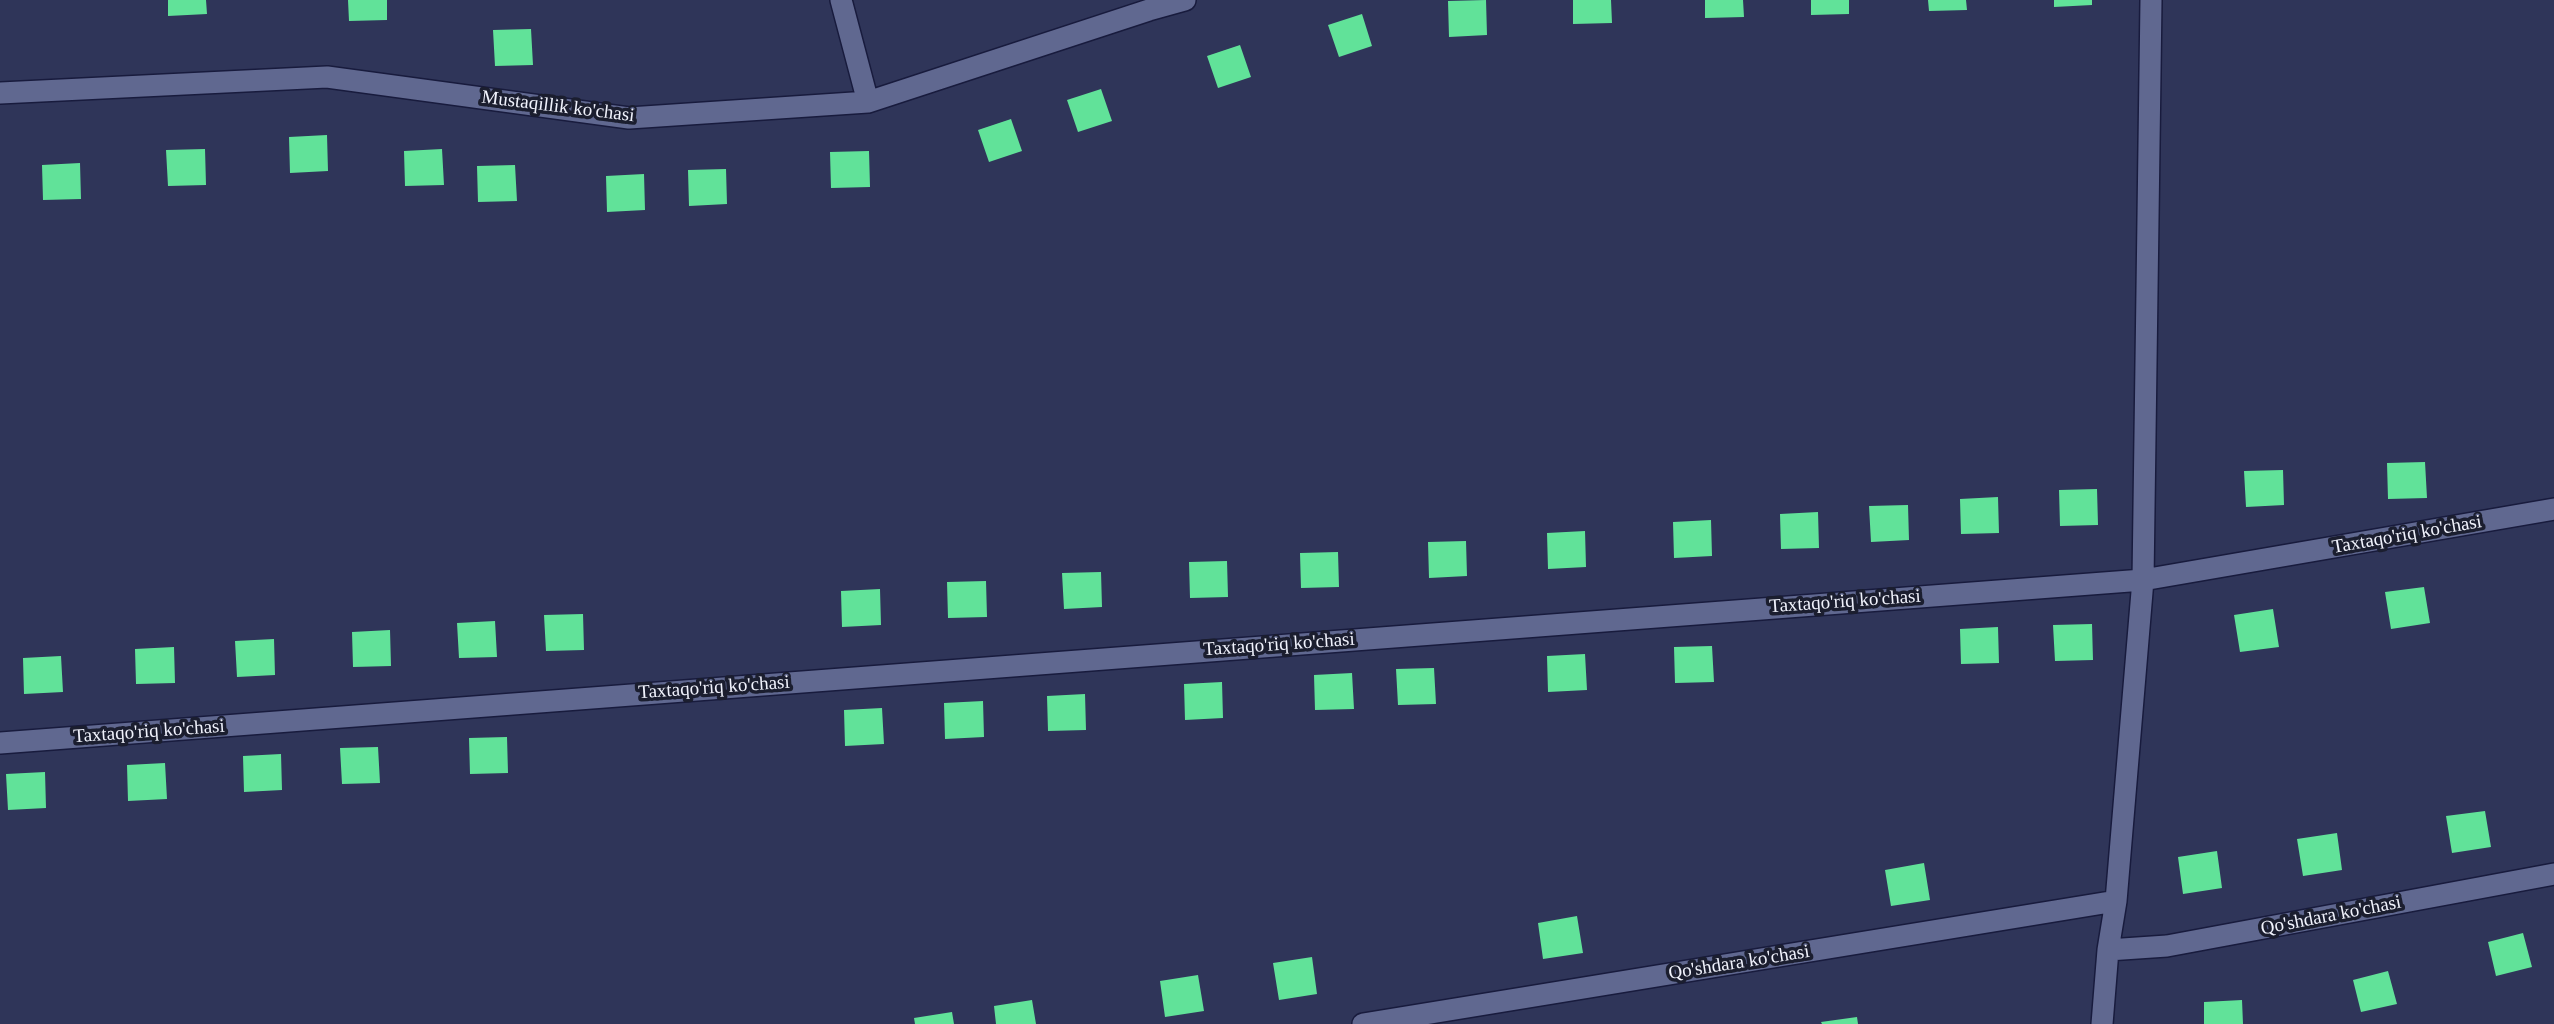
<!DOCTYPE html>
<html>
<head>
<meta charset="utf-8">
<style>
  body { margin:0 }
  canvas { display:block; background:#2f3559 }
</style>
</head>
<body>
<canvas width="2554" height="1024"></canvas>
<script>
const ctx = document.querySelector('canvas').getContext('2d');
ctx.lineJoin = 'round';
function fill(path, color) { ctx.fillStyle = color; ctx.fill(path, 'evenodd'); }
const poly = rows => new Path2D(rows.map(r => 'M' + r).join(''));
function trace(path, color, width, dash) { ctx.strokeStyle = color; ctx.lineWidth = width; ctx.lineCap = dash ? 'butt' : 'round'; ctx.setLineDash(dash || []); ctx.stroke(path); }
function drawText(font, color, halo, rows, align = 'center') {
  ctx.font = font + ' Georgia,serif'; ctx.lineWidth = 7; ctx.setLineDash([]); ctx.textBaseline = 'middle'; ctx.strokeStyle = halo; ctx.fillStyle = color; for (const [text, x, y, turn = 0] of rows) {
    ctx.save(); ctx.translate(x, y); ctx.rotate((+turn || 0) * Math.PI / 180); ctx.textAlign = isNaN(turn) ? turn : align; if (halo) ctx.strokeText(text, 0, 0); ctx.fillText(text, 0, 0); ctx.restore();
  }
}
const building = poly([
  [168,0,206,0,207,14,168,16],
  [348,0,387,0,387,20,349,21],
  [1486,0,1487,35,1449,37,1448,1],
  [1573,0,1611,0,1612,23,1573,24],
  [1705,0,1743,0,1744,17,1705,18],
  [1811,0,1849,0,1849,14,1811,15],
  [1928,0,1966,0,1967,10,1929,11],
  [2054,0,2092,0,2092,5,2054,7],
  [1362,14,1372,46,1339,57,1328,25],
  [531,29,533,65,495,66,493,30],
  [1240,45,1251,77,1218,88,1207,56],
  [1101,89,1112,121,1078,132,1067,100],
  [1011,119,1022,151,989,162,978,130],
  [327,135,328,171,290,173,289,137],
  [205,149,206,185,168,186,166,150],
  [442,149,444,185,405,186,404,151],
  [869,151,870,187,831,188,830,152],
  [80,163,81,199,43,200,42,165],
  [515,165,517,201,478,202,477,166],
  [726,169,727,204,689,206,688,170],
  [644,174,645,210,607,212,606,176],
  [2425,462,2427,498,2388,499,2387,463],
  [2283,470,2284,505,2246,507,2244,471],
  [2097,489,2098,525,2060,526,2059,490],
  [1998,497,1999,533,1961,534,1960,499],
  [1908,505,1909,540,1871,542,1869,506],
  [1818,512,1819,548,1781,549,1780,514],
  [1711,520,1712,556,1674,558,1673,522],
  [1585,531,1586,567,1548,569,1547,533],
  [1466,541,1467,576,1429,578,1428,542],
  [1338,552,1339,587,1301,588,1300,553],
  [1227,561,1228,597,1190,598,1189,562],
  [1101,572,1102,607,1064,609,1062,573],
  [986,581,987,617,948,618,947,582],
  [2424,587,2430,623,2391,629,2385,592],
  [880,589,881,625,842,627,841,591],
  [2273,609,2279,647,2240,652,2234,615],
  [583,614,584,650,546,651,544,615],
  [495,621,497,657,459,658,457,623],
  [2092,624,2093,660,2055,661,2053,625],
  [1998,627,1999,663,1961,664,1960,629],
  [390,630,391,666,353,667,352,632],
  [274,639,275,675,237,677,235,641],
  [1712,646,1714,682,1675,683,1674,647],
  [174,647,175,683,136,684,135,649],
  [1585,654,1587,690,1548,692,1547,656],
  [61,656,63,692,24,694,23,658],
  [1434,668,1436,704,1398,705,1396,669],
  [1352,673,1354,709,1315,710,1314,675],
  [1222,682,1223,718,1185,720,1184,684],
  [1085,694,1086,730,1048,731,1047,696],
  [983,701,984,737,945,739,944,703],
  [882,708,884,744,845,746,844,710],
  [507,737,508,773,470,774,469,738],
  [378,747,380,783,342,784,340,748],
  [281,754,282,790,244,792,243,756],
  [165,763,167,799,128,801,127,765],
  [45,772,46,808,8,810,6,774],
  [2485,811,2491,847,2452,853,2446,816],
  [2337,833,2342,870,2303,876,2297,839],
  [2217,851,2222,888,2183,894,2178,857],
  [1924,863,1930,900,1891,906,1885,870],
  [1577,916,1583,953,1543,959,1538,923],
  [2523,933,2532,967,2496,976,2488,942],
  [1312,957,1317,994,1279,1000,1273,963],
  [2388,971,2397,1004,2361,1012,2353,980],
  [1198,975,1204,1011,1165,1017,1160,981],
  [1032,1000,1036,1024,996,1024,994,1006],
  [2242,1000,2243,1024,2204,1024,2204,1002],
  [952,1012,954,1024,915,1024,914,1018],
  [1857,1017,1858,1024,1822,1024,1821,1022]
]);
const street = poly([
  [841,0,868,102],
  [0,93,327,77,629,118,868,102,1149,10,1185,0],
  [0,743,2143,580,2554,509],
  [2108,950,2167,946,2554,874],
  [1363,1024,2116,901],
  [2102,1024,2108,950,2116,901,2143,580,2151,0]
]);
const streetNames = [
  ["Mustaqillik ko'chasi",558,107,7],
  ["Taxtaqo'riq ko'chasi",2407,535,-10],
  ["Taxtaqo'riq ko'chasi",1845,602,-4],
  ["Taxtaqo'riq ko'chasi",1279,645,-4],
  ["Taxtaqo'riq ko'chasi",714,688,-4],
  ["Taxtaqo'riq ko'chasi",149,732,-4],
  ["Qo'shdara ko'chasi",2331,916,-11],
  ["Qo'shdara ko'chasi",1739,963,-9]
];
fill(building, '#61e299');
trace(street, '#181b3d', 24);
trace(street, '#606890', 21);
drawText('19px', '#f0f2fc', '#1b1e2f', streetNames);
</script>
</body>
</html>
